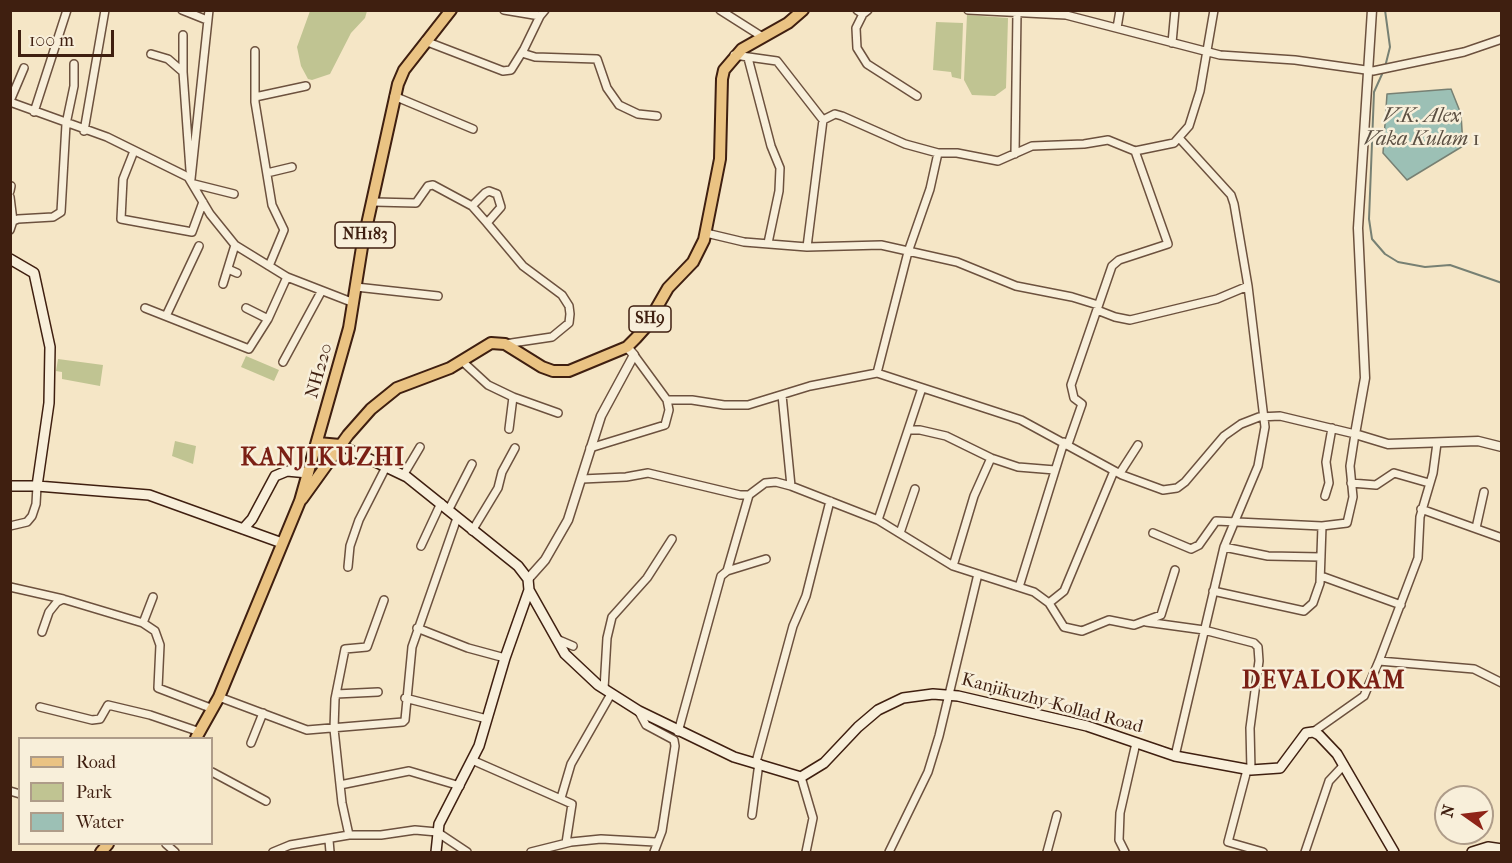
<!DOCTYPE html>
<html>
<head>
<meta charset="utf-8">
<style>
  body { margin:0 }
  #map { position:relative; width:1512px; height:863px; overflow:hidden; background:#f5e6c6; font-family:"IM FELL French Canon",serif }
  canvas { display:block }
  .frame { position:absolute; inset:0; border:12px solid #3f1f10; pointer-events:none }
  .legend { position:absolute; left:18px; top:737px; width:195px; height:108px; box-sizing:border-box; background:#f8efda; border:2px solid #ae9c89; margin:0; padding:8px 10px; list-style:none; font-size:18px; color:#3f1f10 }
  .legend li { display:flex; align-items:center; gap:12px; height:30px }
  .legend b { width:30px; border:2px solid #ae9c89 }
  .north { position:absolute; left:1434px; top:785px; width:60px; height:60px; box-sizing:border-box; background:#f8efda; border:2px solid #ae9c89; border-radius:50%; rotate:284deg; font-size:16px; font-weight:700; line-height:24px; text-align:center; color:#3f1f10 }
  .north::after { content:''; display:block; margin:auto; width:21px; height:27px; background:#8f2418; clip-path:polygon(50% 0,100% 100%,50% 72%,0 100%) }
  .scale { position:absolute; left:18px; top:30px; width:96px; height:27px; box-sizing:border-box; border:3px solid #3f1f10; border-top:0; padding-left:8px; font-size:18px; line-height:21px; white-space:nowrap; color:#3f1f10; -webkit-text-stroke:4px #f8efda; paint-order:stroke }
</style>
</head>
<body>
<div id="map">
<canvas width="1512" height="863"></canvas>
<div class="frame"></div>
<ul class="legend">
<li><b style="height:8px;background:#eac383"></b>Road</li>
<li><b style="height:16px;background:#c0c492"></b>Park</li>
<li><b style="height:16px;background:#9cc0b5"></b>Water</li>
</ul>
<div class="north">N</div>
<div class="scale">100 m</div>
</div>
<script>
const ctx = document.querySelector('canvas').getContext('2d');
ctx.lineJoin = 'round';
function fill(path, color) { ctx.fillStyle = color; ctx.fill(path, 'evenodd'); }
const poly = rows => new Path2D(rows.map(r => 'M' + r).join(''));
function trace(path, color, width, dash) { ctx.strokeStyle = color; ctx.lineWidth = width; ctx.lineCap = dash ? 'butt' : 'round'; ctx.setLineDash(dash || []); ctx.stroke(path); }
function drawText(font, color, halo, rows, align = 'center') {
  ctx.font = font + ' "IM FELL French Canon",serif'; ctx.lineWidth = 5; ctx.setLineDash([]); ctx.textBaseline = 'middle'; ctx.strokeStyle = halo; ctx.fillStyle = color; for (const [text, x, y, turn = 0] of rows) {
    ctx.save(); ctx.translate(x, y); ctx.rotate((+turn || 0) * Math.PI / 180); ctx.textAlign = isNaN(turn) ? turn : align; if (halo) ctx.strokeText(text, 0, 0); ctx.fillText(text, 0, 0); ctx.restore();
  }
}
const green = poly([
  [310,11,367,11,365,18,351,33,330,74,312,80,308,79,301,66,297,47],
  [967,15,1008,18,1006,88,995,96,972,95,964,80],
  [936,22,963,23,961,79,952,77,951,72,933,70],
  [246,356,279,370,274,381,241,367],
  [58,359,103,365,100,386,62,379,62,372,56,371],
  [175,441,196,446,193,464,172,456]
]);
const water = poly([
  [1451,89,1461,114,1463,146,1407,180,1383,153,1387,94,1451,89]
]);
const stream = poly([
  [1385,10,1390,47,1385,67],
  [1383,72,1374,92,1369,219,1372,239,1385,254,1398,262,1425,267,1450,265,1502,283]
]);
const minor = poly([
  [182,10,207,20],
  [504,10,540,16,545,10],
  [720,10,761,36],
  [857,10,863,14,868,10],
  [968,10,1066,15,1220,55,1295,60,1373,71,1464,52,1502,39],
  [863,14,856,28,857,48,867,64,917,96],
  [1117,28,1120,10],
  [425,41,503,71,511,70,524,49,540,16],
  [1172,43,1175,10],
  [255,51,255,102,272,205,284,230,269,266],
  [522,53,535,57,597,59,607,88,619,105,638,114,657,116],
  [151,54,168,59,183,72,190,170],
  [734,55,777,61,823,120,835,114,842,116,905,144,938,153,957,153,998,161,1032,146,1084,144,1108,140,1135,151,1174,143,1189,126,1200,91,1214,10],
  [748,58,771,146,780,168,779,191,768,243],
  [183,72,183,35],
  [394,96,473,129],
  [255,97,306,86],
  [10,101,24,68],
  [10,102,107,137,188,177,210,214,235,245,287,277,354,303],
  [34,112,67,10],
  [84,131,105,10],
  [134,151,123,179,121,219,192,232,203,202],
  [1015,154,1017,12],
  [267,173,292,167],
  [191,179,209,10],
  [194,184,234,194],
  [10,191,11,186],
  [10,197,13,221],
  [374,202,416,203,428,186,433,185,472,206,485,193,489,191,497,194,501,207,487,223,523,266,562,295,569,306,570,314,569,323,552,337,505,344],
  [472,206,487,223],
  [10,230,13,221,18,219,53,217,61,212,66,124,74,86,74,64],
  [706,233,744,242,807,247,881,245,957,262,1016,286,1072,297,1098,305],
  [807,247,823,120],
  [228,269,237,273],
  [223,284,235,245],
  [356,287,438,296],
  [145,308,249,349,268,319,287,277],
  [246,308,268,319],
  [1097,310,1115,317,1130,320,1217,299,1248,286],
  [166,316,199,246],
  [634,355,667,400,692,400,724,405,748,405,810,386,877,373,1021,420,1122,475,1163,490,1177,488,1185,482,1224,436,1241,424,1259,417,1280,416,1355,434,1350,466,1353,497,1347,523,1322,526,1216,521,1199,545,1191,549,1153,533],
  [283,362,321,292],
  [463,362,488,385,513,397],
  [877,373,908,252,930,189,938,153],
  [782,395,791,486,878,520,953,566,1034,592,1049,603,1064,627,1082,631,1109,620,1134,625,1161,615,1175,570],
  [509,429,513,397,558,413],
  [909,430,920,430,946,436,991,458,1018,467,1055,470],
  [1068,444,1082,404,1074,398,1071,385,1112,266,1119,260,1168,244,1135,151],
  [590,448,665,425,669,410,667,400],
  [1120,473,1138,445],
  [404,474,420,447],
  [582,479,626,477,648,473,740,495,749,495,765,483,776,482,791,486],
  [1351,483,1376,485,1394,473,1429,483],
  [1325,496,1329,483,1326,462,1332,428],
  [449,509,472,464],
  [1421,509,1502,538],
  [878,520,922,388],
  [10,526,27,522,32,516,36,504,37,486],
  [1476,528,1484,492],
  [472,531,498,488,502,472,515,448],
  [900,533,915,489],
  [421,546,441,503],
  [1224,547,1268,556,1321,557],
  [953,566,974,496,991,458],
  [348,567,350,546,359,520,387,465],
  [727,571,749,495],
  [1321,576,1401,605],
  [10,587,63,599],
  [1019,587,1064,442],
  [1213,591,1304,611,1313,603,1320,583,1322,526],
  [1049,603,1064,591,1114,471],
  [1146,622,1204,630,1254,643,1258,647,1259,661,1250,728,1251,770],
  [143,623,153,597],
  [417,628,468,648,505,658],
  [42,632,49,612,57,602,63,599,143,623,155,631,160,645,158,688,213,709],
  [559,640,573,646],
  [1379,661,1474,669,1502,683],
  [604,689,607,638,612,617,647,578,672,539],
  [336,694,378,692],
  [219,697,307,730,403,722,405,720,412,647,457,518],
  [405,698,487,719],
  [40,707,92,720,100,719,108,705,150,715,200,732],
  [639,712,646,725,674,740,675,746,662,831,654,852],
  [678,732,721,576,727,571,766,559],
  [1313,732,1364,696,1379,661,1418,558,1420,517,1433,473,1437,443],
  [251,743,263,713],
  [1175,756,1224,547,1258,466,1265,427,1248,286,1234,204,1231,195,1180,139],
  [472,760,572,804,566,843],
  [756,762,793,626,806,596,830,501],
  [1247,770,1228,842,1263,852],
  [212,772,266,801],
  [801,777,813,818,806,852],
  [340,785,409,771,460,786],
  [10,791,20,794],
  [561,798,571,764,611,694],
  [752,815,759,763],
  [349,835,342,803,334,729,335,699,345,649,367,647,384,600],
  [329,840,330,852],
  [166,844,175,852],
  [273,852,290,845,349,835,381,835,415,830,437,832,467,852],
  [531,852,571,842,601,839,655,842],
  [889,852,928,772,939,736,978,574],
  [1047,852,1057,815],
  [1125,852,1119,840,1120,813,1136,743],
  [1305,852,1329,781,1344,765]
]);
const tertiary = poly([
  [1372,10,1358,228,1365,378,1355,434,1388,444,1478,441,1502,447],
  [528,579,545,560,568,520,601,416,634,355,627,347]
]);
const secondary = poly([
  [10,259,34,273,50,347,49,403,37,486,149,495,282,543],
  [340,445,407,477,518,566,528,579,529,590,565,654,598,685,639,711,734,757,801,777,824,763,858,727,878,710,903,698,933,694,958,696,1087,726,1175,756,1251,770,1280,768,1306,733,1313,732,1319,735,1337,754,1394,852],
  [10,486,37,486],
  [243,529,252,519,275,476,287,471,308,473],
  [436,852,439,824,479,746,505,658,529,590],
  [1472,852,1488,847,1502,849]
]);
const primary = poly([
  [302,499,348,435,371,409,397,388,450,368,491,343,505,344,542,367,553,371,569,371,627,347,636,338,645,328,668,288,693,262,704,240,720,159,722,79,724,70,742,49,788,23,803,10]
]);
const trunk = poly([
  [318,443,340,445],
  [196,738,219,697,300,501,349,328,362,247,398,84,404,70,451,10],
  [101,852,108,844]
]);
const shields = [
  [365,235,60],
  [650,319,42]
];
const shieldNames = [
  ["NH183",365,235],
  ["SH9",650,319]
];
const streetNames = [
  ["NH220",320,371,-74],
  ["Kanjikuzhy-Kollad Road",1052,704,15]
];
const waterNames = [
  ["V.K. Alex",1422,117],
  ["Vaka Kulam 1",1422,140]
];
const districtNames = [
  ["KANJIKUZHI",323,459],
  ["DEVALOKAM",1324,682]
];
fill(green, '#c0c492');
fill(water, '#9cc0b5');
trace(water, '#778073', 1.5);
trace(stream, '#778073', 2);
trace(minor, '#6c513e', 10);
trace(tertiary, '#6c513e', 11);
trace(secondary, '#3f1f10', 12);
trace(primary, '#3f1f10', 14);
trace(trunk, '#3f1f10', 14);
trace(minor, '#f8efda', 7);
trace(tertiary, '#f8efda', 8);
trace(secondary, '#f8efda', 9);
trace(primary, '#eac383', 10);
trace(trunk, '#eac383', 10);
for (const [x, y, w] of shields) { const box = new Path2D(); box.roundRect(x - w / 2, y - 13, w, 26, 4.5); ctx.fillStyle = '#f8efda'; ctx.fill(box); trace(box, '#3f1f10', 1.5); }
drawText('bold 16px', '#3f1f10', null, shieldNames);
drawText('18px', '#3f1f10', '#f8efda', streetNames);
drawText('italic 20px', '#5b4f42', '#f8efda', waterNames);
ctx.letterSpacing = '1.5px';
drawText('bold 24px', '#7a1f14', '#f8efda', districtNames);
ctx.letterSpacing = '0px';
</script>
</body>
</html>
